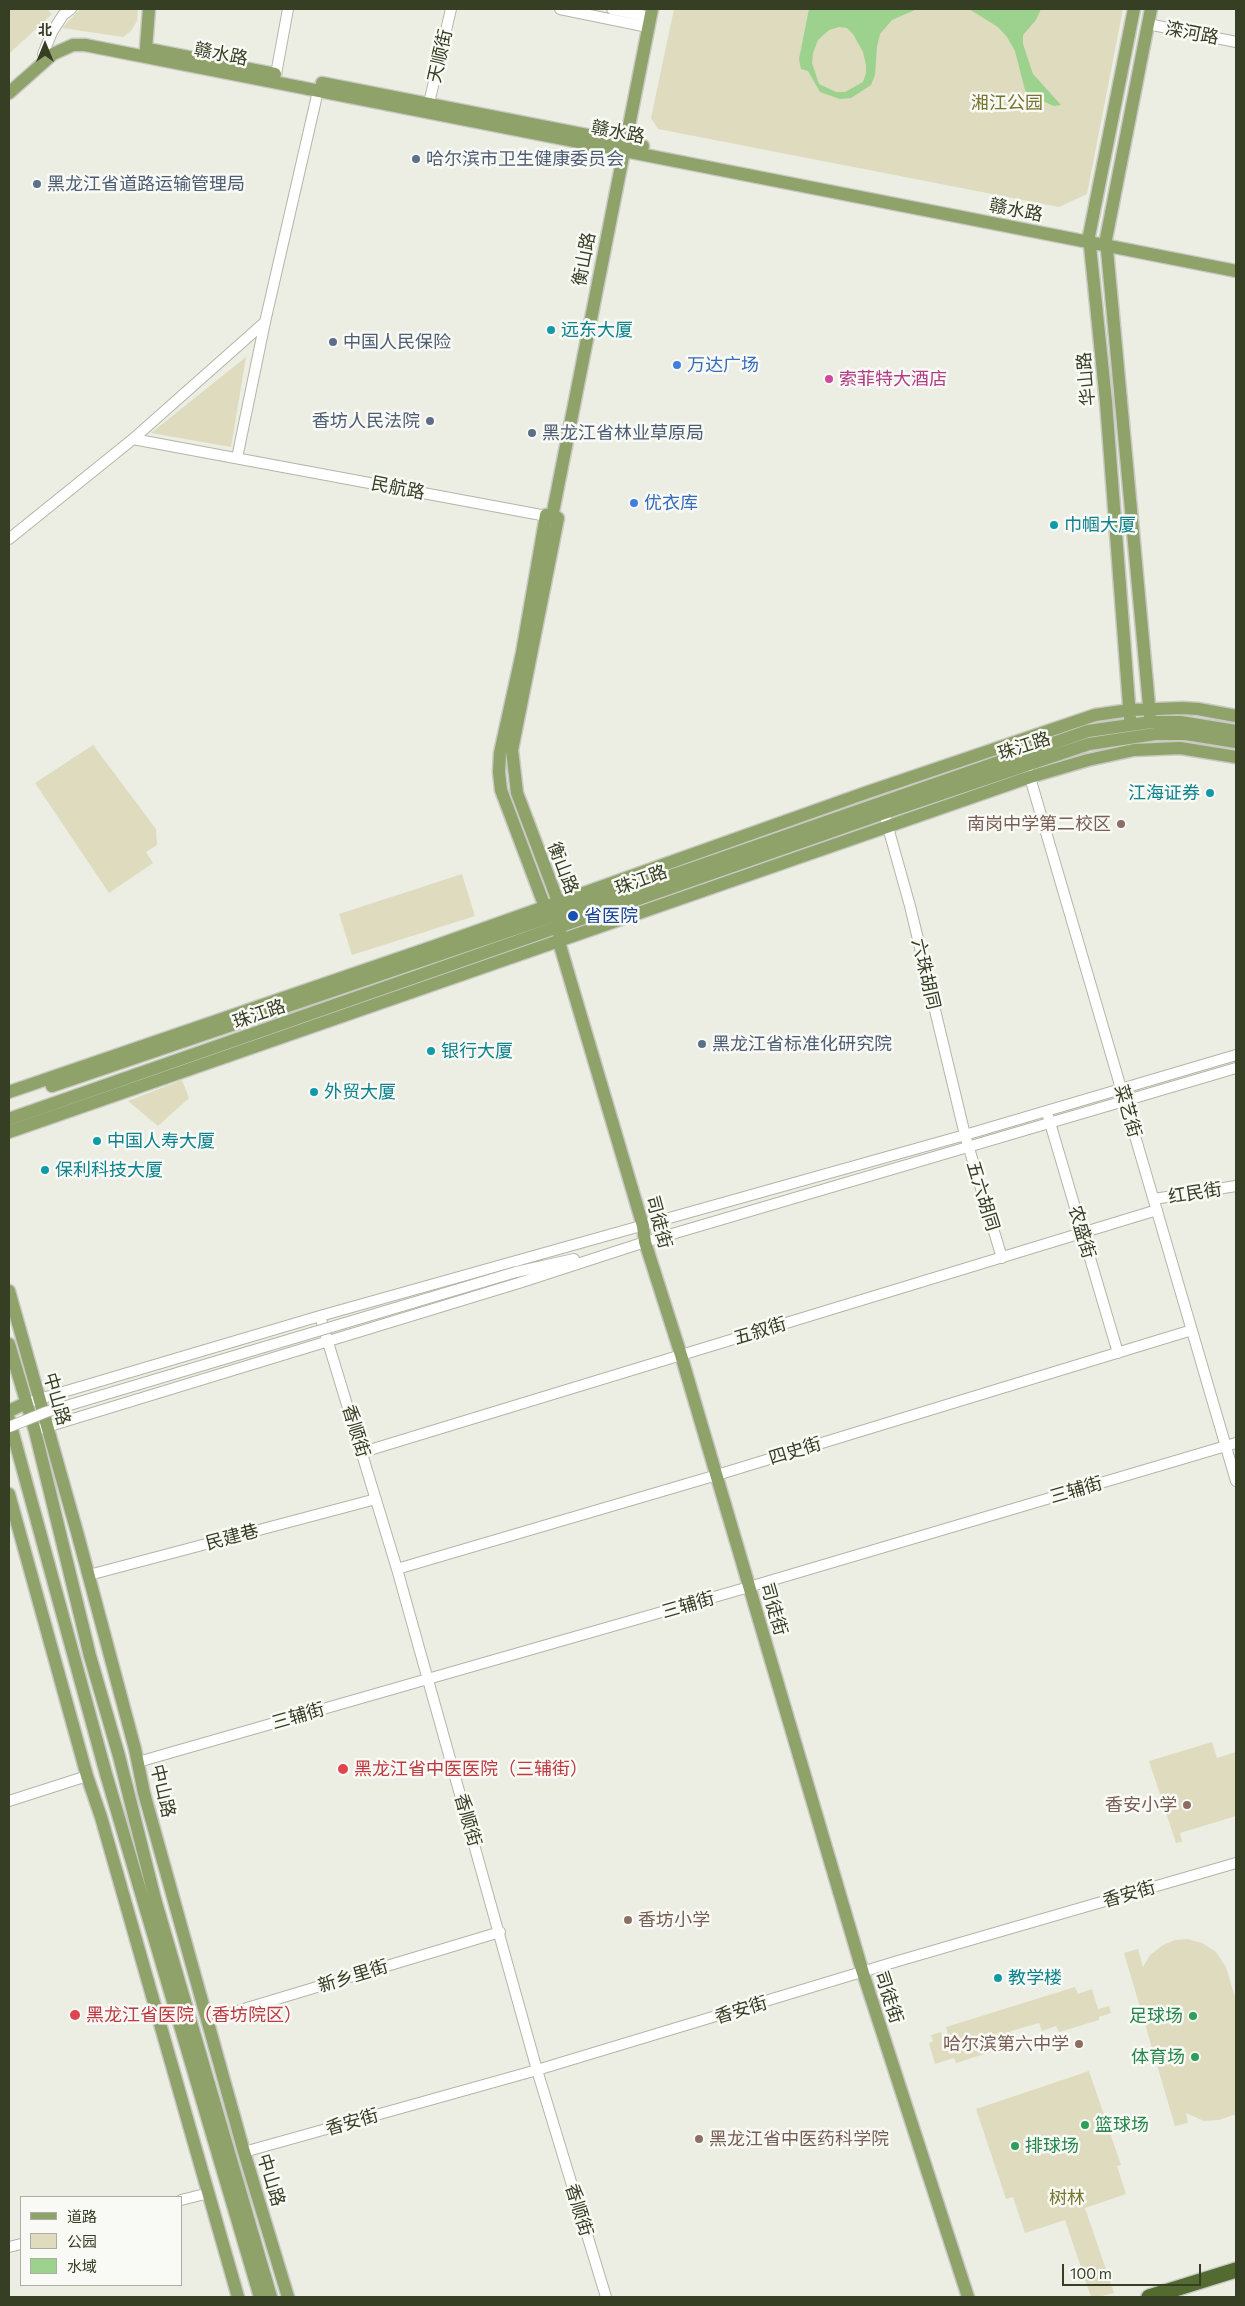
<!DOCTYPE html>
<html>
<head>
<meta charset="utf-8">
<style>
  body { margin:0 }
  #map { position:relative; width:1245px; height:2306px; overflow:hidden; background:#eceee4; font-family:Commissioner,"Noto Sans SC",sans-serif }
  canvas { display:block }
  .frame { position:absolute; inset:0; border:10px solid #363f24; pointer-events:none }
  .legend { position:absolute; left:20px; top:2196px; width:162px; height:90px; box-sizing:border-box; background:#f9faf5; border:1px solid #abafa1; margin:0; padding:6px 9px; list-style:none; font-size:15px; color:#363f24 }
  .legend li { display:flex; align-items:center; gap:10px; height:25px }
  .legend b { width:25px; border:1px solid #abafa1 }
  .north { position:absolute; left:20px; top:20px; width:50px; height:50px; -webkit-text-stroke:4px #f9faf5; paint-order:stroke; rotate:0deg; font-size:14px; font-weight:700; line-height:20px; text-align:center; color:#363f24 }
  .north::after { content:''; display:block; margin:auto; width:18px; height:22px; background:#363f24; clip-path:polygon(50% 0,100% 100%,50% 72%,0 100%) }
  .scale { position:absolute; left:1062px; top:2264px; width:139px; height:22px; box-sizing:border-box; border:2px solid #363f24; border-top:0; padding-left:6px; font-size:15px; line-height:18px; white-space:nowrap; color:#363f24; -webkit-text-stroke:4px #f9faf5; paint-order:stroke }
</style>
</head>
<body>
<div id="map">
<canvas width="1245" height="2306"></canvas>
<div class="frame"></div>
<ul class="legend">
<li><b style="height:6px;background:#8ea26a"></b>道路</li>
<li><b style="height:14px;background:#dedbbe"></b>公园</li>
<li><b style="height:14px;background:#9dd18e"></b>水域</li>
</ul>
<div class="north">北</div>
<div class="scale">100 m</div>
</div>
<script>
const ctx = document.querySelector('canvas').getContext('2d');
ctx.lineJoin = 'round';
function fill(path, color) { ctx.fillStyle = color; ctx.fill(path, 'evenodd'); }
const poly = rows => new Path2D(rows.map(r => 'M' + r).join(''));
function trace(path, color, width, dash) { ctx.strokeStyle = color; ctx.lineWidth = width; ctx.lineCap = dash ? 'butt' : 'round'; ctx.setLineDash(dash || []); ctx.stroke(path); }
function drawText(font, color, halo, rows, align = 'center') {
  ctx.font = font + ' Commissioner,"Noto Sans SC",sans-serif'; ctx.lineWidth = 5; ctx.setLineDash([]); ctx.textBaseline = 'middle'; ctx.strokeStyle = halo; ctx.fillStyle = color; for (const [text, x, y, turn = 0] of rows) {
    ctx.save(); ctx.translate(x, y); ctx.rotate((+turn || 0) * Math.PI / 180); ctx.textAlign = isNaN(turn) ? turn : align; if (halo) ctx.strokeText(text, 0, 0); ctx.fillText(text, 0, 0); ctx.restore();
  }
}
const green = poly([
  [9,9,47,9,52,14,9,54],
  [80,9,138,9,137,21,131,31,123,37,62,28],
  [674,9,1123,9,1087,194,1059,207,658,129,651,118],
  [246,357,231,447,151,433],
  [93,745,156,829,157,845,146,852,153,863,109,893,35,783],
  [462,874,475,916,352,955,339,914],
  [182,1080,189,1098,158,1126,128,1101],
  [1212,1742,1217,1758,1236,1752,1236,1816,1180,1833,1182,1842,1176,1843,1149,1761],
  [1188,1939,1202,1943,1216,1952,1226,1967,1234,1994,1236,2001,1236,2114,1219,2120,1204,2121,1186,2113,1188,2123,1175,2126,1124,1953,1138,1949,1143,1967,1150,1955,1163,1945,1175,1940],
  [1075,1987,1078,1994,1092,1989,1098,2009,1109,2006,1111,2013,1099,2017,1099,2020,1059,2032,1056,2026,1042,2031,1039,2023,1011,2031,1012,2038,995,2044,997,2050,956,2063,954,2058,935,2064,929,2043,933,2041,931,2035,941,2032,943,2037,948,2035,946,2027],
  [1089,2071,1121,2165,1117,2166,1126,2194,1085,2208,1114,2293,1098,2297,1091,2297,1065,2220,1025,2233,1013,2197,1006,2199,976,2109]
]);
const water = poly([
  [809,9,917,9,892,20,880,34,877,47,875,75,871,85,851,98,840,99,820,92,808,71,801,69,799,59],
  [839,27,847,28,853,34,863,52,866,65,866,73,863,82,845,92,836,92,819,84,812,63,813,53,818,40,829,30],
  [969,9,1041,9,1036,20,1023,35,1023,44,1033,74,1061,105,1054,106,1031,96,1025,90,1015,51,1007,37,998,27]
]);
const minor = poly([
  [560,9,648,27],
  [612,9,650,17],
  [1148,24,1236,42],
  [43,54,52,32,63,15,71,9],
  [276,74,288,9],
  [429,103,451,9],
  [133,439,265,322],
  [237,458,265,322,318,91],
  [9,539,133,439,552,517],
  [1019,740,1236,1481],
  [884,813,910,906,965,1135,1002,1258],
  [1048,1116,1118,1353],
  [1154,1199,1236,1186],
  [516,1272,574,1259],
  [320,1316,397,1569,537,2070,606,2297],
  [26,1403,320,1316,965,1135,1236,1055],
  [40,1429,522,1282,645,1242,1236,1068],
  [363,1452,1157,1210],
  [397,1569,717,1475,1192,1330],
  [89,1575,376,1499],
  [138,1762,749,1587,1236,1443],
  [9,1801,87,1776],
  [207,2020,500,1932],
  [244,2152,537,2070,898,1961,1236,1863],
  [181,2200,209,2193],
  [9,2247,21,2244]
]);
const major = poly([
  [146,48,149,9],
  [148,49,275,74],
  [322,83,643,146],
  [9,93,53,54,73,45,85,45,1236,271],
  [546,515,522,653,500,753,499,772,501,790,548,915],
  [552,517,652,9],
  [558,518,512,750,517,793,562,912,559,942,643,1226,645,1242,681,1355,863,1973,968,2297],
  [1150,716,1106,239,1151,9],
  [1130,718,1106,402,1089,236,1134,9],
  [52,1086,688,870,1088,731,1151,722,1180,722,1236,731],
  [9,1092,435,946,865,793,1095,715,1130,710,1183,708,1198,709,1236,716],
  [9,1119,884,813,1089,744,1155,734,1186,734,1236,742],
  [9,1132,1030,777,1088,760,1134,750,1180,748,1236,757],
  [9,1291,77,1532,135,1749,144,1793,244,2152,288,2297],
  [9,1344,35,1431,90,1656,119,1756,155,1899,271,2297],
  [9,1411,26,1403],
  [9,1419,106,1774,260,2297],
  [9,1494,87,1776,101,1817,238,2297]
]);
const highway = poly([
  [1149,2297,1236,2270]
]);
const minorBridge = poly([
  [9,1427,46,1412,516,1272]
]);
const markers = [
  [416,159,5,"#5c6f8a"],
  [37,184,5,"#5c6f8a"],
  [551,330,5,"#0f9aa8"],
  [333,342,5,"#5c6f8a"],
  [677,365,5,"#3f7fe0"],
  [829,379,5,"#d1479c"],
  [430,421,5,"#5c6f8a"],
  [532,433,5,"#5c6f8a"],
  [634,503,5,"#3f7fe0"],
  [1054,525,5,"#0f9aa8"],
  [1210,793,5,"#0f9aa8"],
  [1121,824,5,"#8d6e63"],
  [573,916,6,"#1a4fb4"],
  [702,1044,5,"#5c6f8a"],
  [431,1051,5,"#0f9aa8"],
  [314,1092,5,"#0f9aa8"],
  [97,1141,5,"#0f9aa8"],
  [45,1170,5,"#0f9aa8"],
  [343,1769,6,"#e0444e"],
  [1187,1805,5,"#8d6e63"],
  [628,1920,5,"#8d6e63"],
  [998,1978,5,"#0f9aa8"],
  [75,2015,6,"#e0444e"],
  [1193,2016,5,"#2e9e5b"],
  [1079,2044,5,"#8d6e63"],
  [1195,2057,5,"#2e9e5b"],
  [1085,2125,5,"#2e9e5b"],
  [699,2139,5,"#8d6e63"],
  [1015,2146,5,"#2e9e5b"]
];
const streetNames = [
  ["滦河路",1192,33,11],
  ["赣水路",221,54,11],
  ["天顺街",440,56,-77],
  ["赣水路",618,132,11],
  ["赣水路",1016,210,11],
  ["衡山路",584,259,-79],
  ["华山路",1086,379,-95],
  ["民航路",398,488,11],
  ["珠江路",1024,746,-18],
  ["衡山路",563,868,69],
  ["珠江路",641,880,-20],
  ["六珠胡同",926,974,77],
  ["珠江路",259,1014,-19],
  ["菜艺街",1128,1111,74],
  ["红民街",1195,1193,-9],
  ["五六胡同",983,1196,73],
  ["司徒街",659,1222,75],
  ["农盛街",1082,1232,74],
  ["五叙街",760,1331,-17],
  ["中山路",57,1399,74],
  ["香顺街",356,1431,73],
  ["四史街",795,1451,-17],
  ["三辅街",1076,1490,-16],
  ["民建巷",232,1537,-15],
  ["三辅街",688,1605,-16],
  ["司徒街",774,1609,74],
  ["三辅街",298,1716,-16],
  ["中山路",163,1791,77],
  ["香顺街",468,1820,74],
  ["香安街",1129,1894,-16],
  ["新乡里街",353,1976,-17],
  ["司徒街",889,1997,72],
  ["香安街",741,2010,-17],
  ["香安街",352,2122,-16],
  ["中山路",271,2180,73],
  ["香顺街",579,2210,73]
];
const parkNames = [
  ["湘江公园",1007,103],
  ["树林",1067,2198]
];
const serviceNames = [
  ["哈尔滨市卫生健康委员会",426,159],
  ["黑龙江省道路运输管理局",47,184],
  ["中国人民保险",343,342],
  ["香坊人民法院",420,421,"right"],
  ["黑龙江省林业草原局",542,433],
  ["黑龙江省标准化研究院",712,1044]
];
const cultureNames = [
  ["远东大厦",561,330],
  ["巾帼大厦",1064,525],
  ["江海证券",1200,793,"right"],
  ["银行大厦",441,1051],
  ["外贸大厦",324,1092],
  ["中国人寿大厦",107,1141],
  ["保利科技大厦",55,1170],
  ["教学楼",1008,1978]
];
const shopNames = [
  ["万达广场",687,365],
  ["优衣库",644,503]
];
const hotelNames = [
  ["索菲特大酒店",839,379]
];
const educationNames = [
  ["南岗中学第二校区",1111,824],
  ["香安小学",1177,1805],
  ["香坊小学",638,1920,"left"],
  ["哈尔滨第六中学",1069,2044],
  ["黑龙江省中医药科学院",709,2139,"left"]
];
const transitNames = [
  ["省医院",584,916]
];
const healthNames = [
  ["黑龙江省中医医院（三辅街）",354,1769],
  ["黑龙江省医院（香坊院区）",86,2015]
];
const leisureNames = [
  ["足球场",1183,2016],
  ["体育场",1185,2057],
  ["篮球场",1095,2125,"left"],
  ["排球场",1025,2146,"left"]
];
fill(green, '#dedbbe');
fill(water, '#9dd18e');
trace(minor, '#b2b6a7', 12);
trace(major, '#c7c9c2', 15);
trace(highway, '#c7c9c2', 18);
trace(minor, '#fff', 10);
trace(major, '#8ea26a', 12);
trace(highway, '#536b30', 15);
trace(minorBridge, '#b2b6a7', 12, []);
trace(minorBridge, '#fff', 10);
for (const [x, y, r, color] of markers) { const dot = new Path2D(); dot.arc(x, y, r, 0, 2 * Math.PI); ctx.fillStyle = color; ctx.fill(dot); trace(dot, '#f9faf5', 2); }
drawText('18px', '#363f24', '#f9faf5', streetNames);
drawText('18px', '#76762e', '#f9faf5', parkNames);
drawText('18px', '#4e5e75', '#f9faf5', serviceNames, 'left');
drawText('18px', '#0d838f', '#f9faf5', cultureNames, 'left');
drawText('18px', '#366cbe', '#f9faf5', shopNames, 'left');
drawText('18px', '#b23c85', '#f9faf5', hotelNames, 'left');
drawText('18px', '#785e54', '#f9faf5', educationNames, 'right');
drawText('18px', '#164399', '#f9faf5', transitNames, 'left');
drawText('18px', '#be3a42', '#f9faf5', healthNames, 'left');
drawText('18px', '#27864d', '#f9faf5', leisureNames, 'right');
</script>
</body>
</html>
